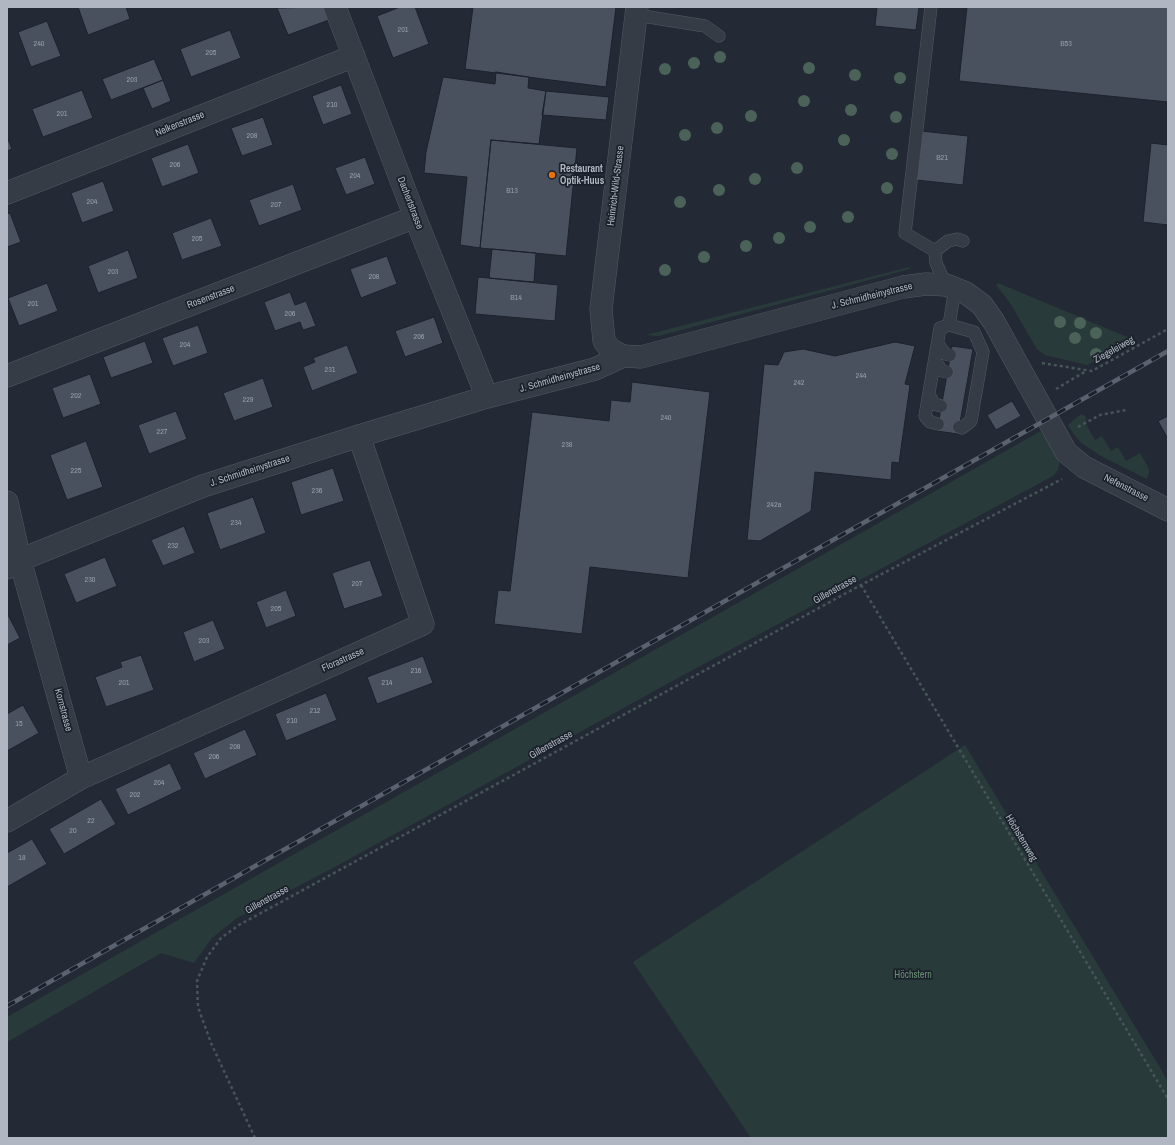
<!DOCTYPE html>
<html>
<head>
<meta charset="utf-8">
<style>
  body { margin:0 }
  #map { position:relative; width:1175px; height:1145px; overflow:hidden; background:#232a35; font-family:"Archivo Narrow",sans-serif }
  canvas { display:block }
  .frame { position:absolute; inset:0; border:8px solid #b1b7c2; pointer-events:none }
</style>
</head>
<body>
<div id="map">
<canvas width="1175" height="1145"></canvas>
<div class="frame"></div>
</div>
<script>
const ctx = document.querySelector('canvas').getContext('2d');
ctx.lineJoin = 'round';
function fill(path, color) { ctx.fillStyle = color; ctx.fill(path, 'evenodd'); }
const poly = rows => new Path2D(rows.map(r => 'M' + r).join(''));
function trace(path, color, width, dash) { ctx.strokeStyle = color; ctx.lineWidth = width; ctx.lineCap = dash ? 'butt' : 'round'; ctx.setLineDash(dash || []); ctx.stroke(path); }
function drawText(font, color, halo, rows, align = 'center') {
  ctx.font = font + ' "Archivo Narrow",sans-serif'; ctx.lineWidth = 3.5; ctx.setLineDash([]); ctx.textBaseline = 'middle'; ctx.strokeStyle = halo; ctx.fillStyle = color; for (const [text, x, y, turn = 0] of rows) {
    ctx.save(); ctx.translate(x, y); ctx.rotate((+turn || 0) * Math.PI / 180); ctx.textAlign = isNaN(turn) ? turn : align; if (halo) ctx.strokeText(text, 0, 0); ctx.fillText(text, 0, 0); ctx.restore();
  }
}
const green = poly([
  [909,267,910,269,659,336,646,335],
  [998,283,1127,337,1133,341,1087,365,1045,355,1037,349,1010,303,996,285],
  [1081,414,1085,416,1087,426,1095,440,1102,436,1111,451,1118,447,1126,461,1140,453,1148,467,1149,472,1147,479,1101,456,1083,444,1075,436,1068,425],
  [1041,431,1060,461,1058,470,1053,476,678,678,333,868,237,918,212,938,194,963,161,953,7,1042,7,1017],
  [965,745,1168,1081,1168,1138,751,1138,633,962]
]);
const building = poly([
  [78,7,126,7,130,19,88,35,78,7],
  [324,7,329,20,288,35,277,8,324,7],
  [400,7,415,7,429,44,393,58,377,16,400,7],
  [473,7,616,7,606,87,465,69,473,7],
  [877,7,919,7,916,30,875,26,877,7],
  [967,7,1168,7,1168,102,959,81,967,7],
  [47,21,61,56,31,67,18,32,47,21],
  [230,30,241,58,191,77,180,49,230,30],
  [154,59,163,80,111,100,102,79,154,59],
  [496,72,529,77,528,88,546,91,539,144,491,140,480,248,460,245,467,177,424,173,426,152,443,77,495,84,496,72],
  [163,80,171,101,152,109,143,88,163,80],
  [341,85,352,114,323,125,312,96,341,85],
  [82,90,93,118,43,137,32,109,82,90],
  [546,91,609,97,606,120,542,115,546,91],
  [263,117,273,145,242,156,231,128,263,117],
  [921,131,968,136,963,185,916,180,921,131],
  [7,137,12,149,7,151,7,137],
  [491,140,577,148,566,256,480,248,491,140],
  [1151,143,1168,145,1168,225,1143,222,1151,143],
  [188,144,199,173,162,187,151,158,188,144],
  [365,157,375,184,346,195,335,168,365,157],
  [103,181,114,211,82,223,71,193,103,181],
  [293,184,302,210,259,226,249,200,293,184],
  [10,213,21,242,7,247,7,214,10,213],
  [211,218,222,246,182,260,172,233,211,218],
  [492,249,536,253,534,282,489,278,492,249],
  [128,250,138,278,98,293,88,266,128,250],
  [387,256,397,284,361,298,350,269,387,256],
  [478,277,558,285,555,321,475,314,478,277],
  [47,283,58,311,19,326,8,298,47,283],
  [290,292,295,305,306,301,316,326,303,330,300,322,275,331,264,302,290,292],
  [434,317,443,343,405,357,395,331,434,317],
  [198,325,208,353,173,366,162,338,198,325],
  [145,341,153,363,111,378,103,357,145,341],
  [895,342,915,346,905,384,910,385,899,463,892,462,891,480,815,472,811,511,760,541,747,540,764,364,778,365,784,352,803,349,835,356,895,342],
  [347,345,358,373,312,391,303,367,315,362,313,358,347,345],
  [952,346,973,349,958,434,937,431,952,346],
  [90,374,101,404,63,418,52,388,90,374],
  [263,378,273,407,234,421,223,393,263,378],
  [632,382,710,392,688,578,590,567,582,634,494,624,498,590,510,591,532,412,609,421,611,400,630,402,632,382],
  [1012,401,1021,416,996,430,987,415,1012,401],
  [176,411,187,439,149,454,138,425,176,411],
  [1168,416,1168,439,1158,421,1168,416],
  [86,441,103,487,67,500,50,455,86,441],
  [333,468,344,501,301,515,291,482,333,468],
  [253,497,266,533,220,550,207,513,253,497],
  [184,526,195,553,163,566,151,540,184,526],
  [105,557,117,586,76,603,64,574,105,557],
  [370,560,383,596,344,609,332,573,370,560],
  [286,590,296,616,266,628,256,602,286,590],
  [7,613,20,638,7,645,7,613],
  [213,620,225,649,194,662,183,632,213,620],
  [141,655,154,690,106,707,95,677,122,667,120,662,141,655],
  [423,656,433,683,377,704,367,677,423,656],
  [326,693,337,720,286,741,275,714,326,693],
  [23,705,39,733,7,751,7,714,23,705],
  [245,729,257,755,205,779,193,753,245,729],
  [170,763,182,789,128,815,115,789,170,763],
  [101,799,116,824,64,854,49,829,101,799],
  [32,839,47,864,7,887,7,853,32,839]
]);
const path = poly([
  [1042,363,1092,371,1168,329],
  [1056,389,1086,371],
  [1078,427,1100,415,1126,410],
  [861,585,1168,1099],
  [255,1138,211,1043,198,1007,197,981,207,957,221,938,239,925,861,585,1062,479]
]);
const lane = poly([
  [931,7,905,233,935,251,936,263,946,285],
  [636,15,705,26,719,36],
  [935,251,948,241,957,239,963,241],
  [949,325,955,289],
  [938,344,945,354,950,355],
  [935,361,942,371,947,372],
  [929,395,934,404,941,406],
  [938,424,930,422,925,416,940,328,949,325,974,332,983,352,971,421,962,428,959,427]
]);
const street = poly([
  [335,7,415,217,487,397],
  [7,193,354,56],
  [623,356,611,350,604,341,601,309,637,7],
  [7,376,415,217],
  [7,502,20,560,81,778,7,821],
  [7,568,20,560,203,486,359,436,487,397,595,369,623,356,641,357,903,287,926,284,946,285,966,293,982,305,994,322,1066,452,1084,467,1168,510],
  [81,778,423,624,359,436]
]);
const rail = poly([
  [7,1006,1168,351]
]);
const trees = [
  [720,57],
  [694,63],
  [809,68],
  [665,69],
  [855,75],
  [900,78],
  [804,101],
  [851,110],
  [751,116],
  [896,117],
  [717,128],
  [685,135],
  [844,140],
  [892,154],
  [797,168],
  [755,179],
  [887,188],
  [719,190],
  [680,202],
  [848,217],
  [810,227],
  [779,238],
  [746,246],
  [704,257],
  [665,270],
  [1060,322],
  [1080,323],
  [1096,333],
  [1075,338],
  [1096,354]
];
const markers = [
  [552,175,4,"#e8710a"]
];
const numberNames = [
  ["201",403,30],
  ["240",39,44],
  ["B53",1066,44],
  ["205",211,53],
  ["203",132,80],
  ["210",332,105],
  ["201",62,114],
  ["208",252,136],
  ["B21",942,158],
  ["206",175,165],
  ["204",355,176],
  ["B13",512,191],
  ["204",92,202],
  ["207",276,205],
  ["205",197,239],
  ["203",113,272],
  ["208",374,277],
  ["B14",516,298],
  ["201",33,304],
  ["206",290,314],
  ["206",419,337],
  ["204",185,345],
  ["231",330,370],
  ["244",861,376],
  ["242",799,383],
  ["202",76,396],
  ["229",248,400],
  ["240",666,418],
  ["227",162,432],
  ["238",567,445],
  ["225",76,471],
  ["236",317,491],
  ["242a",774,505],
  ["234",236,523],
  ["232",173,546],
  ["230",90,580],
  ["207",357,584],
  ["205",276,609],
  ["203",204,641],
  ["216",416,671],
  ["201",124,683],
  ["214",387,683],
  ["212",315,711],
  ["210",292,721],
  ["15",19,724],
  ["208",235,747],
  ["206",214,757],
  ["204",159,783],
  ["202",135,795],
  ["22",91,821],
  ["20",73,831],
  ["18",22,858]
];
const streetNames = [
  ["Nelkenstrasse",180,124,-22],
  ["Heinrich-Wild-Strasse",616,186,-83],
  ["Dachertstrasse",410,203,69],
  ["J. Schmidheinystrasse",872,296,-14],
  ["Rosenstrasse",211,297,-21],
  ["Ziegeleiweg",1114,350,-29],
  ["J. Schmidheinystrasse",560,378,-16],
  ["J. Schmidheinystrasse",250,471,-18],
  ["Nefenstrasse",1126,488,27],
  ["Gillenstrasse",835,590,-29],
  ["Florastrasse",343,660,-24],
  ["Kornstrasse",63,710,75],
  ["Gillenstrasse",551,745,-29],
  ["Höchsternweg",1021,838,59],
  ["Gillenstrasse",267,900,-29]
];
const poiNames = [
  ["Restaurant",560,169],
  ["Optik-Huus",560,181]
];
const parkNames = [
  ["Höchstern",913,975]
];
fill(green, '#293a3a');
fill(building, '#49515f');
trace(building, '#1d232d', 1);
trace(lane, '#545a64', 13);
trace(street, '#545a64', 23);
trace(path, '#465558', 2.5, [3, 3]);
trace(lane, '#363c46', 12);
trace(street, '#363c46', 22);
trace(rail, '#5a626f', 4.5);
trace(rail, '#1b212b', 3, [9]);
ctx.fillStyle = '#4b6258';
for (const [x, y] of trees) { ctx.beginPath(); ctx.arc(x, y, 6, 0, 2 * Math.PI); ctx.fill(); }
for (const [x, y, r, color] of markers) { const dot = new Path2D(); dot.arc(x, y, r, 0, 2 * Math.PI); ctx.fillStyle = color; ctx.fill(dot); trace(dot, '#1b212b', 1.5); }
drawText('8px', '#979ea9', null, numberNames);
drawText('10px', '#b1b7c2', '#1b212b', streetNames);
drawText('bold 10px', '#b1b7c2', '#1b212b', poiNames, 'left');
drawText('10px', '#6b9075', '#1b212b', parkNames);
</script>
</body>
</html>
